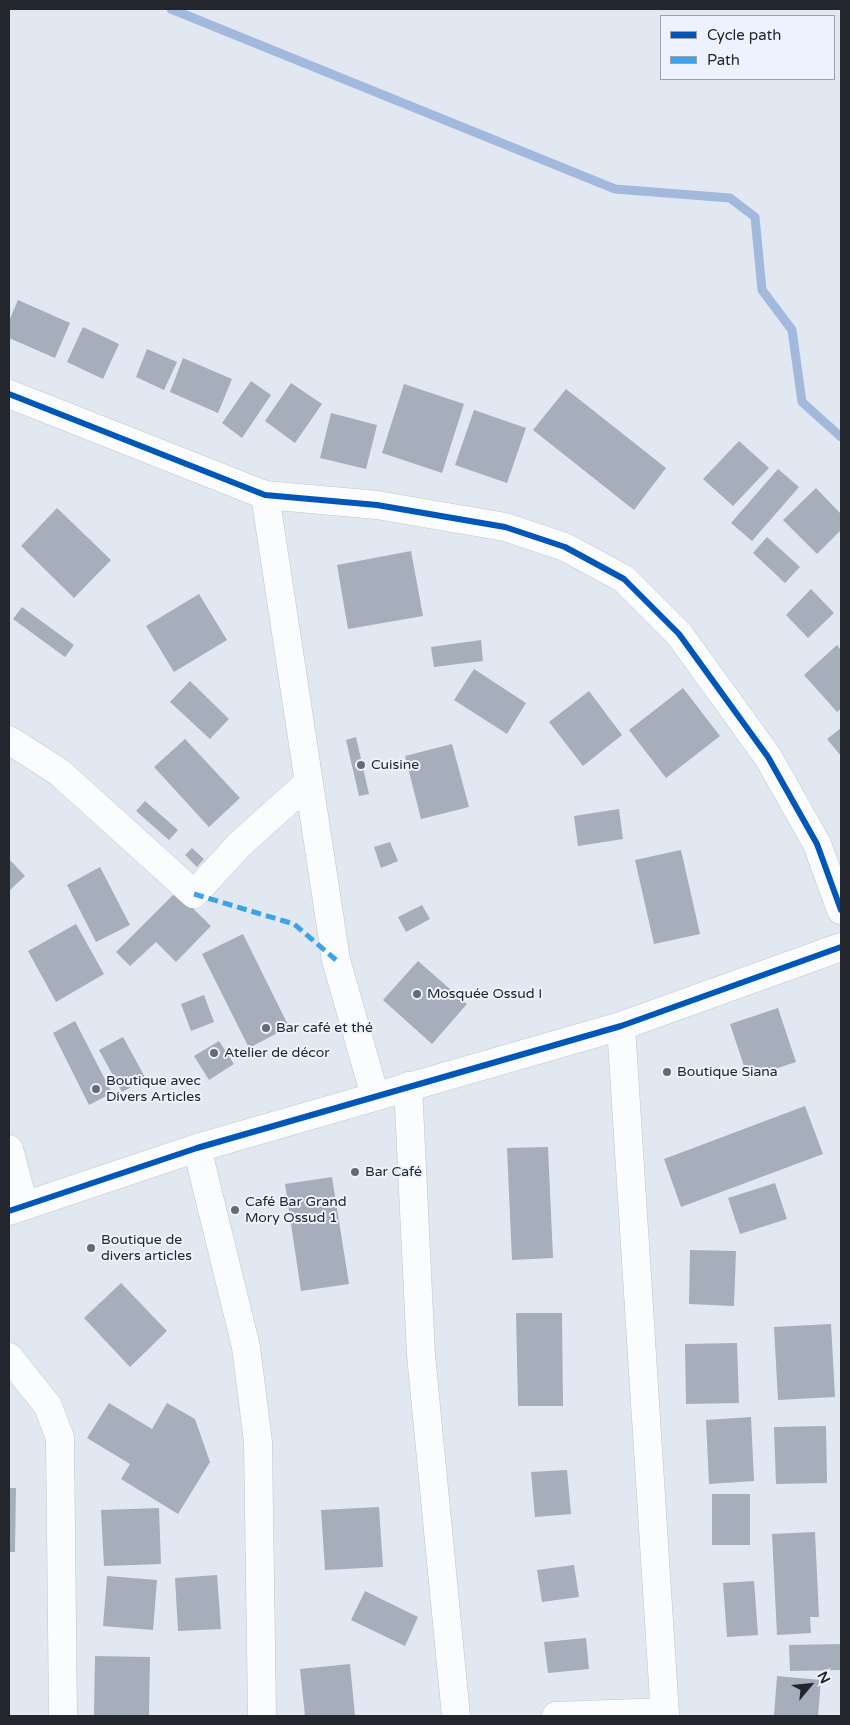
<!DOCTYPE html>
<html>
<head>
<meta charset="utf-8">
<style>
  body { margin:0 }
  #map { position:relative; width:850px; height:1725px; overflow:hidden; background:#e2e8f2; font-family:"Varela Round",sans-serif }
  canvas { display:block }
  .frame { position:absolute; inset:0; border:10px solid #23272d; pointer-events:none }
  .legend { position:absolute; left:660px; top:15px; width:175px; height:65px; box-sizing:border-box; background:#edf3fe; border:1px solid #9ca1aa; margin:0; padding:6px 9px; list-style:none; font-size:15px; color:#23272d }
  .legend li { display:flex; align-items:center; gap:10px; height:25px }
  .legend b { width:25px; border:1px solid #9ca1aa }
  .north { position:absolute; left:785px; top:1660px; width:50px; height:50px; -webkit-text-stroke:4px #edf3fe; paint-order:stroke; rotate:62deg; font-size:14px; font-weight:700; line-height:20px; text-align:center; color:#23272d }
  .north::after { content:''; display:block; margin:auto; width:18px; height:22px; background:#23272d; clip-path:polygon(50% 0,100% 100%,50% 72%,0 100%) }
</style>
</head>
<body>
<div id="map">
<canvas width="850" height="1725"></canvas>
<div class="frame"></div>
<ul class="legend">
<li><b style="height:6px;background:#0057b8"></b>Cycle path</li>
<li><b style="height:6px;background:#3ea2eb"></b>Path</li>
</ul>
<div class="north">N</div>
</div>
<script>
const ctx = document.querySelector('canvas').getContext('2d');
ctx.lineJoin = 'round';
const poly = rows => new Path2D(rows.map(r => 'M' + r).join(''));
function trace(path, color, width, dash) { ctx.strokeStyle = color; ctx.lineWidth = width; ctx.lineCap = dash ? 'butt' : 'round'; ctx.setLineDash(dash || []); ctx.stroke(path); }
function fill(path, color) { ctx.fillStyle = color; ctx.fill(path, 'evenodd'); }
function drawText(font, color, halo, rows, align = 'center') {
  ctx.font = font + ' "Varela Round",sans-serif'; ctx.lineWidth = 4; ctx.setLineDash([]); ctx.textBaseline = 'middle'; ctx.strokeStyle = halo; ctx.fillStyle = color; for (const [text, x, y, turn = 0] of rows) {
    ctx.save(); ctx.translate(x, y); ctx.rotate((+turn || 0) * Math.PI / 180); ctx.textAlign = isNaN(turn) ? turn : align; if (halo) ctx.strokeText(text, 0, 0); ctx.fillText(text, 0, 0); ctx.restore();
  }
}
const stream = poly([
  [171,9,615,189,730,198,755,217,762,290,792,330,802,402,841,437]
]);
const building = poly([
  [18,300,70,323,55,358,9,338,9,321],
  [83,327,119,344,103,379,67,362],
  [147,349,177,362,164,390,136,377],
  [183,358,232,379,218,413,170,392],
  [251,381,271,395,242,438,222,423],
  [291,383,322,404,295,443,265,421],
  [404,384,464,404,442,473,382,453],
  [566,389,666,468,634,510,533,430],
  [474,410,526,428,507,483,455,465],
  [331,413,377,425,366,469,320,458],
  [739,441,769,468,733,506,703,479],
  [778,469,799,487,752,541,731,523],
  [816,488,841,514,841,530,817,554,783,520],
  [57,508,111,560,74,598,21,546],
  [767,537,800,567,785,583,753,553],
  [411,551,423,616,348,629,337,565],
  [811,589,834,613,808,638,786,615],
  [199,594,227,640,174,672,146,626],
  [22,607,74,645,65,657,13,619],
  [481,640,483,661,434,667,431,647],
  [837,645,841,650,841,709,837,712,804,675],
  [474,669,526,703,507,734,454,700],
  [190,681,229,719,210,739,170,702],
  [683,688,720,736,666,778,629,730],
  [589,691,622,735,583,766,549,722],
  [841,728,841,756,827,739],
  [356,737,369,794,359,796,346,740],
  [185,739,240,798,209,827,154,767],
  [452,744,469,807,421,819,405,756],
  [145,801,178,830,169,840,136,811],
  [619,809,623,839,578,846,574,816],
  [390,842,398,861,381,868,374,847],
  [192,848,204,859,197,867,185,855],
  [681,850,700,934,654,944,635,860],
  [9,859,25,876,9,891],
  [100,867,130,925,96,942,67,885],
  [176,892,211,926,176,962,156,942,130,966,116,952],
  [422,905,430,919,406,932,398,917],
  [76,924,104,974,56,1002,28,951],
  [243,934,289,1027,249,1048,202,954],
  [418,961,467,1004,432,1044,383,1000],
  [204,995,214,1022,191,1031,181,1004],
  [778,1008,796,1062,748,1078,730,1024],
  [75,1021,112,1093,89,1105,53,1033],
  [123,1037,146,1079,122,1092,99,1050],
  [219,1041,234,1064,209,1080,194,1056],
  [805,1106,823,1154,681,1207,664,1159],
  [548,1147,553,1258,512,1260,507,1148],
  [332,1177,349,1284,301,1291,285,1184],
  [775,1183,787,1219,740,1234,728,1198],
  [690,1250,736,1251,734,1306,689,1304],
  [121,1283,167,1331,130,1367,84,1318],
  [516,1313,562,1313,563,1406,518,1406],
  [831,1324,835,1397,778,1400,774,1327],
  [737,1343,739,1403,686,1404,685,1344],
  [109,1403,152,1429,167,1403,195,1419,210,1462,178,1514,121,1479,130,1464,87,1438],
  [751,1417,754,1481,709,1484,706,1420],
  [826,1426,827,1483,776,1484,774,1427],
  [567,1470,571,1514,535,1517,531,1472],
  [9,1488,16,1488,15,1552,9,1552],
  [712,1494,750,1494,750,1545,712,1545],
  [379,1507,383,1567,325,1570,321,1510],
  [159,1508,161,1564,104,1566,101,1510],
  [815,1532,819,1617,810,1617,811,1633,777,1635,772,1534],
  [574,1565,579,1597,542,1602,537,1570],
  [217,1575,221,1629,178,1631,175,1578],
  [107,1576,157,1580,153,1630,103,1626],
  [754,1581,758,1635,727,1637,723,1583],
  [365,1591,418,1617,405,1646,351,1620],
  [586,1638,589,1669,548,1673,544,1642],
  [841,1644,841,1670,790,1671,789,1645],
  [95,1656,150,1657,149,1715,94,1715],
  [350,1664,355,1716,305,1716,300,1669],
  [777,1676,821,1680,818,1716,774,1716]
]);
const minor = poly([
  [9,394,265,495,377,505,505,527,565,547,624,579,679,634,768,757,817,844,841,910],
  [265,495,336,960,375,1096],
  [9,740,59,772,194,894,240,844,308,783],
  [621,1026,665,1716],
  [408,1086,421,1355,456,1716],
  [197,1148,246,1347,258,1442,262,1716],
  [9,1149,24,1205],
  [9,1211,197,1148,621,1026,841,947],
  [9,1357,48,1406,60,1438,63,1716],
  [556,1716,665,1712]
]);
const quiet = poly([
  [194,894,294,924,336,960]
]);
const cycleway = poly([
  [9,394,265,495,377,505,505,527,565,547,624,579,679,634,768,757,817,844,841,910],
  [9,1211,197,1148,621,1026,841,947]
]);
const markers = [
  [361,765,5,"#666b72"],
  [417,994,5,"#666b72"],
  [266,1028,5,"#666b72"],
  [214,1053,5,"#666b72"],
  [667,1072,5,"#666b72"],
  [96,1089,5,"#666b72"],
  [355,1172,5,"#666b72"],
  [235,1210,5,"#666b72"],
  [91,1248,5,"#666b72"]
];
const poiNames = [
  ["Cuisine",371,765],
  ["Mosquée Ossud I",427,994],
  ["Bar café et thé",276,1028],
  ["Atelier de décor",224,1053],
  ["Boutique Siana",677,1072],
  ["Boutique avec",106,1081],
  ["Divers Articles",106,1097],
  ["Bar Café",365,1172],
  ["Café Bar Grand",245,1202],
  ["Mory Ossud 1",245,1218],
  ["Boutique de",101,1240],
  ["divers articles",101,1256]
];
trace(stream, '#a2b8dd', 9);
fill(building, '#a6adbb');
trace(minor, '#c0c4cc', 29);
trace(minor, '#fbfcfd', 28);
trace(quiet, '#3ea2eb', 5, [10, 5]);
trace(cycleway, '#0057b8', 6);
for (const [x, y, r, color] of markers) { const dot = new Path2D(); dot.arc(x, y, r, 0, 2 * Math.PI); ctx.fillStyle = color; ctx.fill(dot); trace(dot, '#edf3fe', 2); }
drawText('14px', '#23272d', '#edf3fe', poiNames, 'left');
</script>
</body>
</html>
